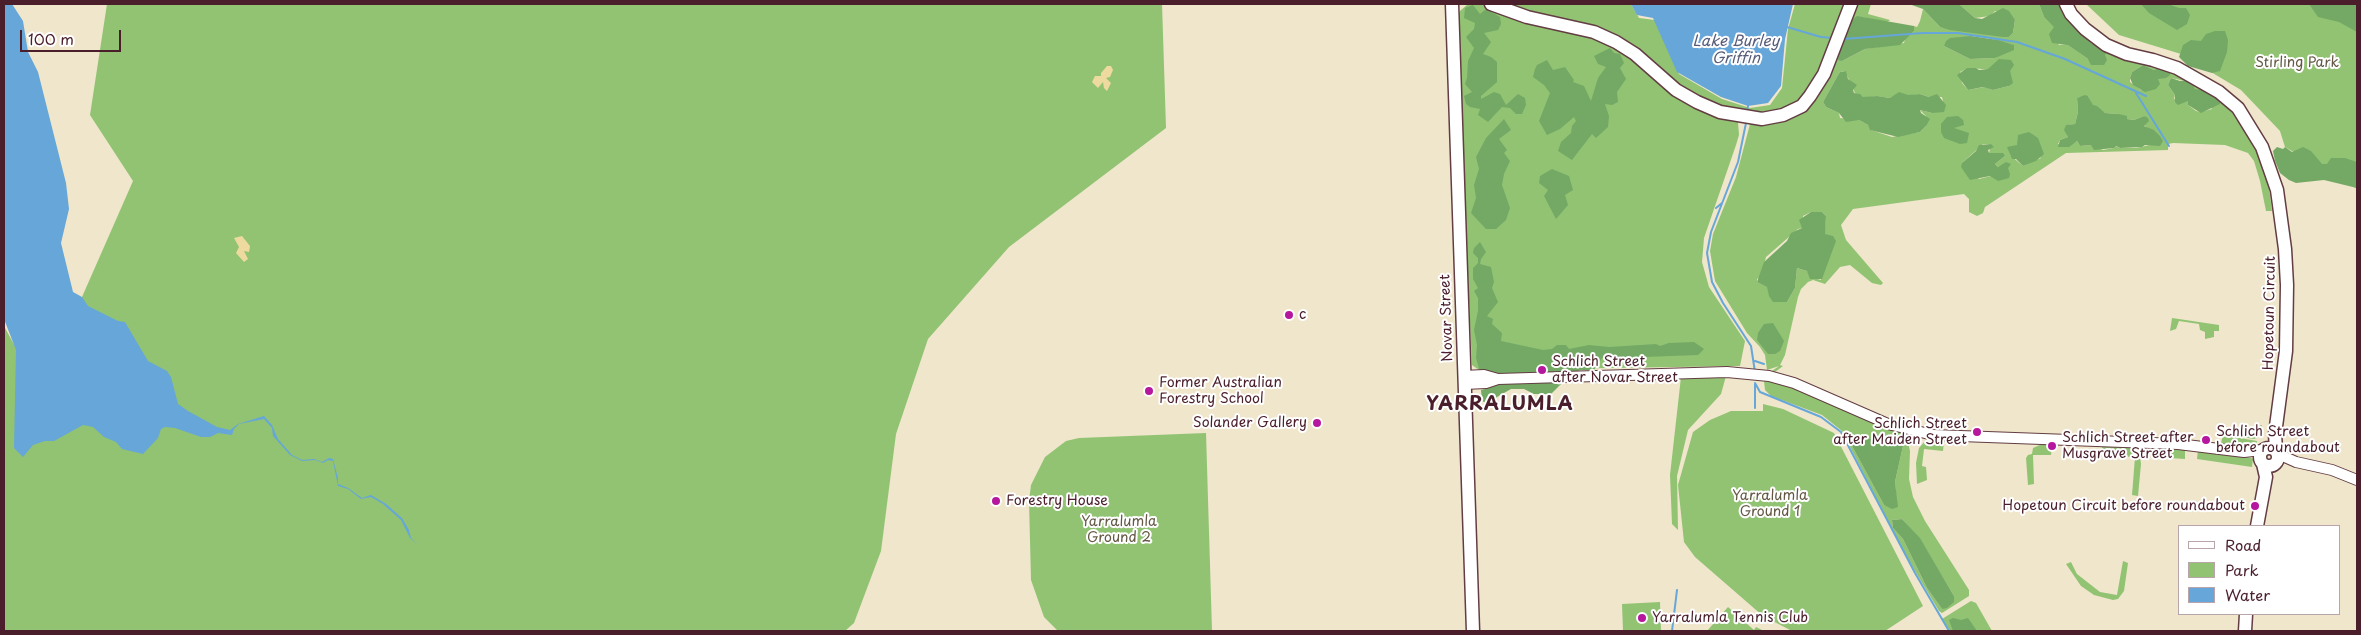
<!DOCTYPE html>
<html>
<head>
<meta charset="utf-8">
<style>
  body { margin:0 }
  #map { position:relative; width:2361px; height:635px; overflow:hidden; background:#efe6cb; font-family:"Playpen Sans",sans-serif }
  canvas { display:block }
  .frame { position:absolute; inset:0; border:5px solid #4a1f2b; pointer-events:none }
  .legend { position:absolute; left:2178px; top:525px; width:162px; height:90px; box-sizing:border-box; background:#fff; border:1px solid #b7a5aa; margin:0; padding:6px 9px; list-style:none; font-size:15px; color:#4a1f2b }
  .legend li { display:flex; align-items:center; gap:10px; height:25px }
  .legend b { width:25px; border:1px solid #b7a5aa }
  .scale { position:absolute; left:20px; top:30px; width:101px; height:22px; box-sizing:border-box; border:2px solid #4a1f2b; border-top:0; padding-left:6px; font-size:15px; line-height:18px; white-space:nowrap; color:#4a1f2b; -webkit-text-stroke:4px #fff; paint-order:stroke }
</style>
</head>
<body>
<div id="map">
<canvas width="2361" height="635"></canvas>
<div class="frame"></div>
<ul class="legend">
<li><b style="height:6px;background:#fff"></b>Road</li>
<li><b style="height:14px;background:#91c373"></b>Park</li>
<li><b style="height:14px;background:#66a6d9"></b>Water</li>
</ul>
<div class="scale">100 m</div>
</div>
<script>
const ctx = document.querySelector('canvas').getContext('2d');
ctx.lineJoin = 'round';
function fill(path, color) { ctx.fillStyle = color; ctx.fill(path, 'evenodd'); }
const poly = rows => new Path2D(rows.map(r => 'M' + r).join(''));
function trace(path, color, width, dash) { ctx.strokeStyle = color; ctx.lineWidth = width; ctx.lineCap = dash ? 'butt' : 'round'; ctx.setLineDash(dash || []); ctx.stroke(path); }
function drawText(font, color, halo, rows, align = 'center') {
  ctx.font = font + ' "Playpen Sans",sans-serif'; ctx.lineWidth = 4; ctx.setLineDash([]); ctx.textBaseline = 'middle'; ctx.strokeStyle = halo; ctx.fillStyle = color; for (const [text, x, y, turn = 0] of rows) {
    ctx.save(); ctx.translate(x, y); ctx.rotate((+turn || 0) * Math.PI / 180); ctx.textAlign = isNaN(turn) ? turn : align; if (halo) ctx.strokeText(text, 0, 0); ctx.fillText(text, 0, 0); ctx.restore();
  }
}
const green = poly([
  [107,4,1162,4,1166,128,1009,247,928,339,896,434,881,551,854,623,845,631,4,631,4,326,17,350,82,297,133,181,90,115],
  [1468,4,1481,4,1597,38,1619,48,1706,111,1738,122,1739,135,1736,145,1704,238,1702,262,1709,287,1745,341,1740,366,1479,370,1472,365,1456,20,1460,11],
  [1501,4,1631,4,1639,18,1655,20,1679,74,1722,99,1750,108,1770,105,1782,88,1788,29,1795,4,1844,4,1820,71,1799,103,1774,115,1722,109,1678,87,1637,51],
  [1856,4,1871,4,1868,14,1890,20,1886,23,1862,17,1839,51,1842,61,1865,49,1904,43,1905,39,1914,31,1914,26,1917,27,1920,21,1923,9,1940,27,2009,37,2013,33,2015,20,1995,11,1990,16,1975,18,1959,4,2039,4,2044,17,2055,27,2053,30,2059,45,2067,44,2088,59,2092,44,2082,32,2166,67,2228,103,2260,156,2268,180,2272,211,2266,211,2260,181,2254,161,2248,153,2225,145,2173,143,2168,144,2168,150,2066,153,1985,207,1983,213,1977,216,1969,212,1969,199,1964,194,1853,209,1841,225,1846,240,1883,283,1881,285,1872,283,1850,265,1840,267,1825,284,1813,280,1808,282,1801,289,1798,297,1785,355,1780,365,1783,366,1775,372,1772,371,1779,366,1767,370,1765,355,1760,347,1747,333,1715,281,1710,251,1713,234,1736,177,1750,124,1773,123,1798,114],
  [1971,36,1988,38,2013,45,1995,58,1970,59,1944,46],
  [2143,65,2154,70,2161,68,2158,79,2141,90,2130,82,2130,78,2132,72],
  [1968,68,2010,71,2009,86,1993,90,1984,87,1968,90,1962,83,1960,72],
  [1845,71,1855,93,1865,98,1876,96,1890,98,1920,94,1929,97,1942,97,1943,101,1932,113,1920,110,1926,116,1926,126,1920,132,1892,137,1871,130,1868,125,1859,120,1840,118,1839,113,1826,107,1823,102,1838,75,1840,72],
  [2171,78,2185,81,2195,89,2202,91,2212,109,2201,112,2196,111,2188,105,2188,101,2174,99,2175,95,2168,85],
  [2088,96,2093,106,2105,113,2119,114,2127,119,2134,120,2144,116,2148,121,2144,125,2157,136,2150,145,2136,148,2120,148,2115,146,2114,148,2103,150,2091,145,2080,146,2077,141,2067,146,2058,144,2060,140,2068,137,2065,130,2068,125,2075,124,2078,112,2077,98],
  [2018,137,2041,158,2023,166,2010,155,2019,142],
  [1983,144,1991,144,1989,153,2005,156,1995,164,1998,167,2003,165,1991,176,1979,179,1962,163],
  [1811,212,1822,212,1826,216,1821,280,1814,278,1807,271,1797,268,1795,288,1787,302,1769,292,1768,287,1757,282,1757,279,1761,276,1766,257,1798,229,1802,228,1803,216],
  [2086,4,2357,4,2357,189,2285,147,2280,131,2241,90,2181,54,2119,35],
  [2172,318,2219,325,2219,331,2214,331,2214,337,2205,339,2205,332,2200,330,2199,324,2179,321,2176,329,2170,331],
  [1726,376,1721,394,1688,430,1677,476,1678,530,1672,524,1670,475,1681,377],
  [1764,381,1774,382,1814,394,1865,419,1901,433,1907,438,1910,451,1909,479,1913,497,1925,521,1969,590,1969,596,1942,613,1939,611,1906,556,1842,431,1822,415,1771,396,1765,390],
  [1859,434,1866,439,1878,441,1900,442,1903,446,1895,482,1897,507,1884,505,1864,468,1852,446],
  [1902,519,1920,539,1954,596,1942,609,1927,588,1903,539,1893,528,1892,520],
  [1763,404,1783,409,1834,433,1923,606,1885,631,1792,631,1763,616,1695,557,1684,542,1678,485,1693,432,1710,420,1731,411,1763,411],
  [2241,424,2244,425,2244,429,2254,431,2255,427,2262,425,2259,437,2254,439,2230,435,2233,428,2240,429],
  [1206,433,1212,631,1058,631,1044,617,1031,580,1029,501,1031,485,1045,457,1066,441,1079,438],
  [2223,435,2257,441,2256,447,2221,443],
  [1934,440,1944,441,1943,451,1924,449,1922,466,1926,467,1927,480,1917,484,1916,463,1919,448,1925,441],
  [2042,444,2052,445,2051,455,2033,455,2034,484,2028,485,2026,458,2028,455,2032,454,2033,448],
  [2102,447,2128,447,2135,450,2135,457,2140,457,2141,464,2138,496,2132,495,2135,457,2102,456],
  [2159,449,2185,450,2185,459,2155,457,2155,451],
  [2198,450,2251,458,2253,459,2252,467,2197,459],
  [2123,561,2128,563,2124,591,2118,599,2113,600,2094,595,2081,586,2066,564,2071,562,2077,574,2100,592,2117,595],
  [1971,601,1976,603,1992,631,1950,631,1942,619],
  [1660,602,1661,631,1623,631,1622,604],
  [1728,607,1754,630,1756,627,1764,631,1707,631]
]);
const forest = poly([
  [1909,4,1959,4,1975,18,1982,19,2003,8,2009,11,2015,20,2013,33,2009,37,2003,37,1950,30,1940,27,1923,9],
  [2039,4,2060,4,2092,44,2097,43,2107,51,2105,55,2107,60,2104,65,2091,65,2088,59,2068,45,2052,43,2049,34,2054,27,2044,17],
  [2141,4,2168,4,2179,8,2186,8,2190,15,2187,24,2177,30,2149,13],
  [2309,4,2357,4,2357,32,2339,22,2318,17],
  [1473,5,1480,14,1486,9,1500,17,1501,24,1498,30,1484,33,1491,42,1483,54,1491,57,1497,62,1497,82,1481,96,1481,99,1494,92,1500,94,1506,105,1518,94,1525,98,1526,105,1522,114,1516,114,1510,108,1502,107,1488,122,1478,115,1480,109,1470,107,1466,104,1464,96,1472,92,1465,84,1467,78,1468,61,1474,48,1466,37,1474,29,1475,23,1464,18,1465,8],
  [1857,16,1914,26,1914,31,1900,45,1865,49,1842,61,1838,60,1839,51,1853,19],
  [2215,31,2225,31,2228,40,2227,52,2220,71,2212,73,2188,66,2179,57,2183,45,2191,40,2201,41,2206,34],
  [1971,36,1998,40,2014,45,2014,50,1995,58,1970,59,1944,46,1946,41,1950,38],
  [1610,48,1614,53,1620,54,1624,63,1620,68,1626,79,1617,92,1618,102,1612,105,1605,104,1609,116,1608,127,1596,138,1592,134,1572,160,1558,151,1561,142,1571,133,1572,126,1576,121,1574,117,1560,129,1547,135,1539,121,1550,93,1544,85,1533,77,1535,69,1537,65,1547,60,1553,70,1565,67,1574,80,1573,82,1584,86,1591,101,1598,78,1606,67,1598,64,1594,56],
  [1999,59,2011,60,2014,65,2010,71,2013,83,2009,86,1993,90,1983,87,1968,90,1957,75,1967,68,1976,68,1979,70,1988,69],
  [2143,65,2154,70,2161,67,2170,71,2170,75,2166,78,2158,79,2160,84,2156,89,2145,92,2133,85,2130,78,2132,72],
  [1846,71,1848,79,1857,85,1853,90,1854,93,1860,94,1863,97,1877,96,1890,98,1899,92,1908,95,1920,94,1929,97,1937,94,1946,105,1944,112,1932,113,1920,110,1921,113,1930,119,1926,126,1920,132,1898,137,1870,130,1868,125,1859,120,1846,122,1839,113,1826,107,1823,102,1838,75,1840,72],
  [2171,78,2180,81,2190,80,2195,89,2206,90,2219,96,2220,104,2201,113,2188,105,2188,101,2178,105,2175,102,2175,95,2168,85],
  [2085,95,2088,96,2093,105,2097,106,2105,113,2119,114,2127,116,2127,119,2134,120,2144,116,2148,118,2149,121,2144,126,2154,130,2160,136,2163,141,2160,146,2145,145,2142,147,2120,148,2116,146,2114,148,2094,150,2091,145,2080,146,2077,141,2069,147,2058,147,2060,140,2068,137,2064,130,2066,125,2075,124,2078,112,2077,98],
  [1958,116,1963,120,1964,125,1954,128,1969,133,1967,143,1960,144,1944,138,1941,132,1941,124,1947,117],
  [1504,119,1511,130,1499,139,1507,150,1504,153,1510,161,1504,174,1502,185,1510,208,1506,220,1496,229,1486,229,1471,213,1476,198,1474,185,1479,169,1476,157,1486,138],
  [2029,132,2038,138,2044,154,2036,161,2023,166,2016,159,2012,159,2007,147,2017,145,2018,135],
  [1991,144,1994,147,1988,150,1989,153,2003,153,2005,156,1995,164,1998,167,2006,162,2011,164,2008,168,2010,174,2009,178,1998,181,1990,176,1970,180,1961,167,1962,163,1976,151,1979,145],
  [2277,147,2283,149,2285,147,2292,152,2303,147,2311,151,2322,164,2327,164,2331,158,2345,158,2357,162,2357,188,2324,180,2296,183,2289,180,2280,173,2275,161,2273,151],
  [1552,169,1569,176,1573,190,1565,195,1568,205,1556,219,1544,196,1548,190,1539,183,1540,176],
  [1811,212,1822,212,1826,216,1825,234,1833,236,1836,241,1822,279,1810,279,1807,271,1797,268,1795,288,1787,302,1773,302,1769,296,1767,287,1757,282,1764,262,1787,241,1791,233,1802,228,1799,220],
  [1480,242,1486,252,1481,259,1480,264,1491,267,1494,282,1492,288,1498,302,1487,316,1493,319,1492,324,1502,333,1501,341,1543,350,1552,349,1557,345,1566,345,1569,349,1589,345,1609,347,1656,344,1660,346,1669,343,1694,342,1704,349,1698,355,1644,357,1636,365,1628,366,1621,357,1602,358,1594,370,1580,370,1564,381,1551,394,1534,394,1524,389,1511,389,1497,397,1490,405,1482,401,1481,390,1485,389,1479,381,1480,372,1476,358,1477,345,1474,330,1478,311,1478,298,1474,291,1478,288,1473,279,1473,268,1478,263,1478,258,1473,253,1474,248],
  [1773,323,1784,341,1780,351,1775,354,1768,354,1757,340,1758,333,1764,324],
  [1854,434,1878,441,1900,442,1903,446,1895,482,1898,507,1892,509,1884,505,1852,446,1850,438],
  [1902,519,1920,538,1954,596,1954,602,1947,608,1942,609,1927,588,1903,539,1893,528,1892,520],
  [1953,618,1961,620,1968,618,1977,631,1953,631,1949,620]
]);
const sand = poly([
  [1107,66,1111,66,1113,70,1110,77,1106,78,1111,83,1107,91,1104,88,1103,82,1098,88,1092,82,1095,76,1101,76,1101,73],
  [242,236,250,246,249,252,244,251,248,259,244,262,236,253,239,247,234,238]
]);
const water = poly([
  [4,4,12,4,23,21,28,52,38,72,66,183,69,209,61,243,73,292,82,297,88,306,118,321,125,322,148,361,167,371,171,377,178,404,188,411,217,427,230,430,238,424,264,416,272,425,278,439,292,455,302,460,314,459,322,462,329,458,333,459,338,478,338,484,348,488,362,498,371,495,386,504,402,518,409,530,411,538,418,545,410,538,401,520,383,504,371,497,361,499,348,489,338,486,333,461,328,460,323,463,315,460,302,461,290,455,273,436,272,428,264,419,239,424,234,429,232,435,218,433,210,437,201,437,175,428,165,427,161,429,158,438,143,454,122,449,116,442,104,437,93,427,83,425,54,441,45,441,33,445,23,457,14,448,16,350,4,319],
  [1631,4,1793,4,1785,39,1781,86,1768,103,1748,106,1721,97,1677,72,1653,18,1637,15]
]);
const stream = poly([
  [1787,27,1821,37,1833,38],
  [1843,39,1923,33,1958,33,2017,42,2065,59,2146,96],
  [2136,93,2169,146],
  [1747,111,1748,106],
  [1746,123,1738,162,1711,232,1707,253,1712,282,1723,303,1751,346,1755,372],
  [1716,208,1722,203],
  [1755,361,1764,364],
  [1755,383,1760,392,1821,417,1841,432,1915,573,1949,631],
  [1755,408,1755,384],
  [1672,631,1677,590]
]);
const minor = poly([
  [1464,376,1484,375,1498,379],
  [1464,384,1486,383,1498,379,1727,372,1769,376,1794,383,1888,424,1933,435,2178,444,2244,452,2262,450],
  [2278,454,2296,462,2332,470,2357,480]
]);
const major = poly([
  [1452,4,1473,631],
  [1491,4,1527,17,1594,32,1616,42,1635,54,1676,90,1697,102,1720,112,1762,119,1783,115,1802,106,1810,96,1824,74,1851,4],
  [2066,4,2071,14,2085,29,2106,45,2127,54,2153,60,2177,68,2219,92,2238,108,2262,147,2277,190,2285,249,2287,285,2286,351,2275,434,2276,450],
  '2260 457a9 9 0 1 1 18 0a9 9 0 1 1-18 0Z',
  [2257,526,2266,477,2263,464],
  [2245,631,2246,614]
]);
const markers = [
  [1289,315,5,"#b5179e"],
  [1542,370,5,"#b5179e"],
  [1149,391,5,"#b5179e"],
  [1317,423,5,"#b5179e"],
  [1977,432,5,"#b5179e"],
  [2206,440,5,"#b5179e"],
  [2052,446,5,"#b5179e"],
  [996,501,5,"#b5179e"],
  [2255,506,5,"#b5179e"],
  [1642,618,5,"#b5179e"]
];
const parkNames = [
  ["Stirling Park",2297,63],
  ["Yarralumla",1770,496],
  ["Ground 1",1770,512],
  ["Yarralumla",1119,522],
  ["Ground 2",1119,538]
];
const streetNames = [
  ["Hopetoun Circuit",2270,313,-89],
  ["Novar Street",1447,318,-92]
];
const poiNames = [
  ["c",1299,315],
  ["Schlich Street",1552,362],
  ["after Novar Street",1552,378],
  ["Former Australian",1159,383],
  ["Forestry School",1159,399],
  ["Solander Gallery",1307,423,"right"],
  ["Schlich Street",1967,424,"right"],
  ["after Maiden Street",1967,440,"right"],
  ["Schlich Street",2216,432],
  ["before roundabout",2216,448],
  ["Schlich Street after",2062,438],
  ["Musgrave Street",2062,454],
  ["Forestry House",1006,501],
  ["Hopetoun Circuit before roundabout",2245,506,"right"],
  ["Yarralumla Tennis Club",1652,618]
];
const waterNames = [
  ["Lake Burley",1736,42],
  ["Griffin",1736,59]
];
const districtNames = [
  ["YARRALUMLA",1500,405]
];
fill(green, '#91c373');
fill(forest, '#74a965');
fill(sand, '#eeda9e');
fill(water, '#66a6d9');
trace(stream, '#66a6d9', 2);
trace(minor, '#633d43', 12);
trace(major, '#633d43', 15);
trace(minor, '#fff', 10);
trace(major, '#fff', 12);
for (const [x, y, r, color] of markers) { const dot = new Path2D(); dot.arc(x, y, r, 0, 2 * Math.PI); ctx.fillStyle = color; ctx.fill(dot); trace(dot, '#fff', 2); }
drawText('14px', '#635844', '#fff', parkNames);
drawText('14px', '#4a1f2b', '#fff', streetNames);
drawText('14px', '#4a1f2b', '#fff', poiNames, 'left');
drawText('italic 15px', '#575c79', '#fff', waterNames);
ctx.letterSpacing = '1px';
drawText('bold 19px', '#4a1f2b', '#fff', districtNames);
ctx.letterSpacing = '0px';
</script>
</body>
</html>
